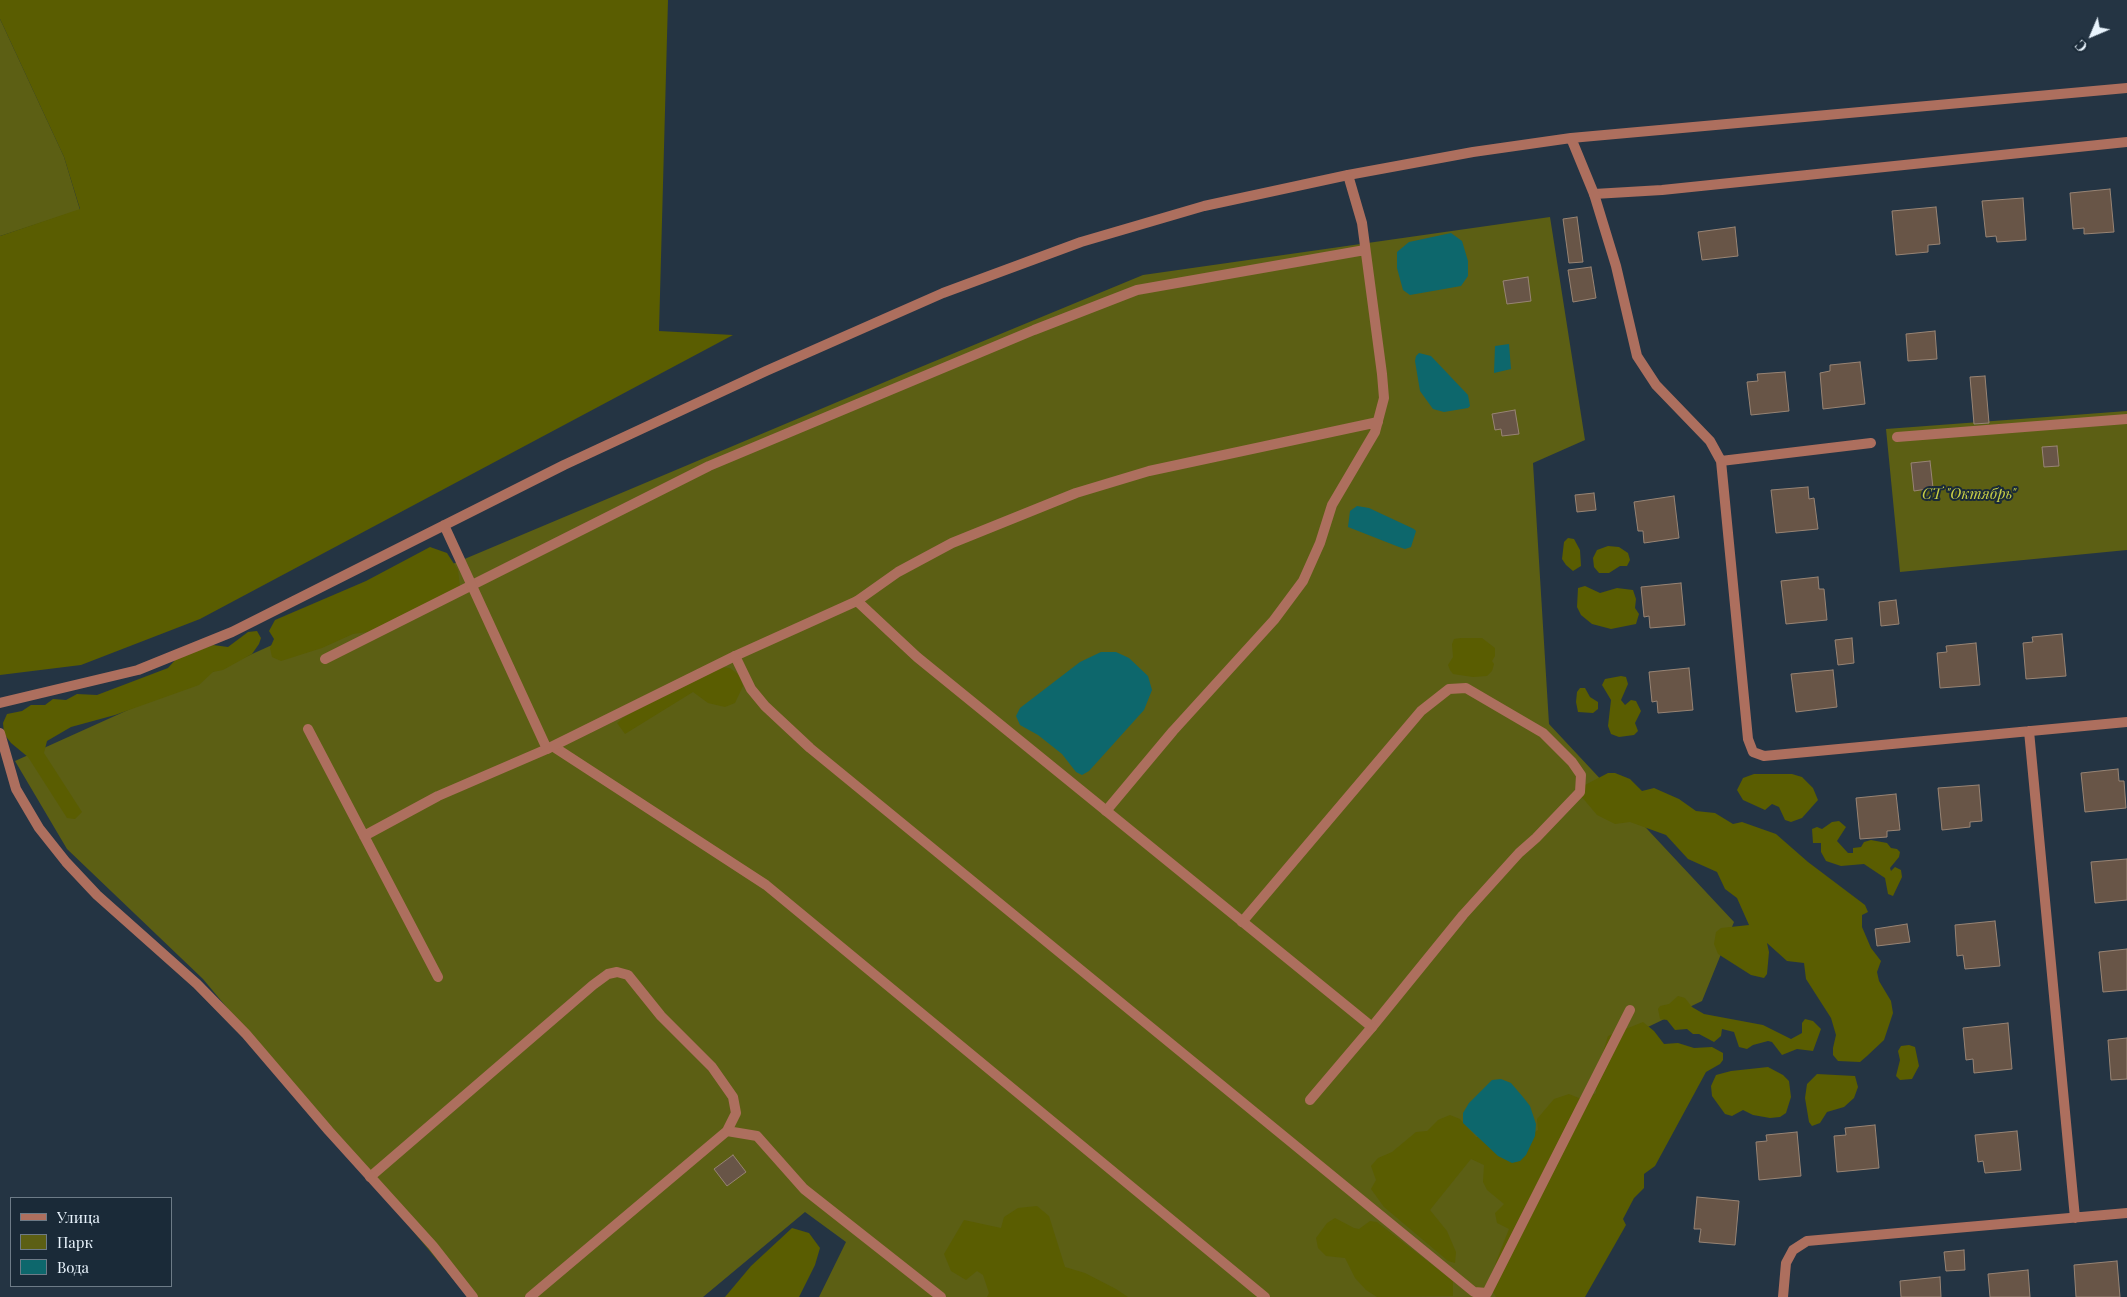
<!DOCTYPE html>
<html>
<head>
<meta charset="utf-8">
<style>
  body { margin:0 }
  #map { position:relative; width:2127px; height:1297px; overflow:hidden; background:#243443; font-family:"Playfair Display",serif }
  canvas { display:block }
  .legend { position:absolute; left:10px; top:1197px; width:162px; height:90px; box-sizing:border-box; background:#1a2a38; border:1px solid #6d7b87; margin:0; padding:6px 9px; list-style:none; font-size:15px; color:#e9f4fd }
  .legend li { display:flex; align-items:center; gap:10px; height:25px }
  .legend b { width:25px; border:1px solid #6d7b87 }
  .north { position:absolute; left:2067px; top:10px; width:50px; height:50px; -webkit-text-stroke:4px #1a2a38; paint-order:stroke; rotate:225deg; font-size:14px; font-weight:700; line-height:20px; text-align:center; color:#e9f4fd }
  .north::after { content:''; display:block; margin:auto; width:18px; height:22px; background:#e9f4fd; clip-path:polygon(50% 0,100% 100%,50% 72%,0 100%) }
</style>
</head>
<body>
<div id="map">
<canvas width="2127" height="1297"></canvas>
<ul class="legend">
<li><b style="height:6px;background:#ad6f5e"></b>Улица</li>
<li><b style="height:14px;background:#5c5f14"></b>Парк</li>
<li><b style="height:14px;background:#0d676c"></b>Вода</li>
</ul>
<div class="north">С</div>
</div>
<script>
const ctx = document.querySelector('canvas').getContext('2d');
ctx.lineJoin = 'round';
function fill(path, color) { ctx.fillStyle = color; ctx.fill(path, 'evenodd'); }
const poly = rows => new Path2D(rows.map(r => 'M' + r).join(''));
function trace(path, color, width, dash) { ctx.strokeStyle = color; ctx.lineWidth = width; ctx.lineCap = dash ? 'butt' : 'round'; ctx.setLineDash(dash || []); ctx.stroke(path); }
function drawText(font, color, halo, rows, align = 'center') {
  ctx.font = font + ' "Playfair Display",serif'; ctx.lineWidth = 4; ctx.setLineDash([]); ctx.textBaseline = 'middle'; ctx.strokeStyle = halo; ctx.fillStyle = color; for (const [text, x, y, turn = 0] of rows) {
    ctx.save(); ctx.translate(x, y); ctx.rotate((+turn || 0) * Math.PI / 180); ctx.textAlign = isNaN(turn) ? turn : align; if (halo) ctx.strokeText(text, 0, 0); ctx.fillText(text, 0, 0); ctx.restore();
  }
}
const green = poly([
  [0,19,64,157,80,210,0,236],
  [1550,217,1585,440,1533,463,1549,724,1734,922,1702,1001,1627,1037,1502,1297,819,1297,846,1242,805,1212,703,1297,468,1297,203,979,67,849,15,761,436,571,911,371,1143,275],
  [2127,411,2127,550,1900,572,1886,429]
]);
const forest = poly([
  [0,0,668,0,659,331,733,335,200,619,81,665,0,675,0,236,80,209,64,157,0,19],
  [1568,538,1574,539,1580,550,1581,566,1573,571,1566,565,1562,559,1564,542],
  [1608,546,1619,547,1628,553,1630,560,1627,566,1620,566,1609,573,1599,573,1594,567,1593,558,1597,550],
  [430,547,447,553,458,570,461,595,381,630,353,634,322,648,281,661,272,657,270,648,274,639,269,631,275,620,366,581],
  [1585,586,1600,593,1617,588,1633,590,1636,599,1635,608,1639,614,1636,624,1611,629,1592,624,1581,615,1577,607,1578,588],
  [257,631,261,638,259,644,252,654,223,670,213,672,199,685,115,715,71,727,47,741,44,753,82,812,75,819,67,818,28,757,11,743,4,734,3,723,7,714,22,711,31,705,45,705,53,699,66,700,77,694,97,695,168,668,176,659,213,645,228,647,248,632],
  [1461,638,1482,638,1495,648,1495,656,1492,661,1494,664,1492,671,1487,676,1473,677,1453,674,1450,670,1448,665,1453,657,1452,644,1454,639],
  [720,667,730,668,739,675,743,686,735,703,725,707,708,703,693,692,625,734,617,723,624,717,666,693],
  [1621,676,1626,677,1628,684,1621,700,1625,705,1631,700,1636,701,1641,711,1635,723,1638,731,1634,735,1619,737,1611,734,1608,726,1611,700,1602,685,1605,679],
  [1580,688,1585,688,1590,697,1598,702,1598,709,1593,713,1578,712,1576,702,1577,692],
  [1608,773,1615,773,1630,779,1642,791,1654,788,1679,799,1696,811,1715,813,1733,824,1742,822,1776,834,1808,862,1865,905,1868,912,1862,915,1862,927,1871,948,1881,961,1877,972,1879,981,1891,1001,1893,1013,1884,1040,1867,1056,1860,1062,1838,1061,1833,1055,1833,1048,1836,1035,1831,1018,1806,979,1804,963,1787,961,1767,943,1769,952,1767,974,1764,978,1751,975,1718,954,1714,944,1716,932,1721,928,1749,925,1737,898,1725,889,1717,872,1688,859,1666,835,1630,822,1615,824,1597,815,1581,796,1585,785],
  [1754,774,1792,774,1802,777,1813,788,1818,800,1802,818,1791,822,1785,820,1779,807,1772,804,1765,810,1743,800,1737,790,1743,778],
  [1839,821,1846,827,1837,841,1848,853,1853,853,1853,848,1861,847,1864,842,1871,840,1887,843,1891,848,1897,849,1900,852,1899,857,1890,868,1891,871,1895,867,1901,870,1902,877,1893,896,1888,894,1885,878,1864,864,1841,866,1826,861,1821,852,1821,843,1813,843,1812,829,1817,827,1822,829,1832,822],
  [1678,996,1685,998,1692,1007,1704,1014,1763,1025,1791,1039,1802,1033,1802,1023,1805,1019,1813,1021,1821,1029,1813,1051,1797,1049,1782,1055,1772,1042,1768,1041,1753,1045,1747,1049,1739,1047,1734,1032,1722,1029,1721,1036,1714,1042,1699,1034,1693,1034,1687,1029,1675,1030,1667,1020,1660,1019,1658,1009,1660,1006,1669,1004],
  [1643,1022,1654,1031,1664,1044,1678,1043,1694,1048,1712,1047,1723,1053,1723,1060,1720,1064,1706,1072,1655,1166,1644,1174,1644,1188,1634,1198,1623,1219,1626,1225,1585,1297,1496,1297,1490,1287,1496,1262,1509,1229,1497,1223,1495,1213,1504,1204,1487,1190,1483,1182,1484,1165,1471,1159,1430,1210,1447,1231,1456,1252,1455,1263,1448,1261,1384,1207,1371,1189,1376,1180,1371,1166,1378,1158,1392,1152,1416,1132,1427,1131,1438,1120,1450,1115,1460,1119,1476,1137,1525,1139,1538,1130,1537,1119,1554,1099,1569,1094,1584,1100,1596,1093,1597,1072,1608,1036],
  [1909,1045,1915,1047,1919,1066,1912,1079,1900,1080,1896,1076,1900,1060,1898,1051,1901,1046],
  [1768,1067,1783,1075,1789,1081,1791,1097,1786,1113,1780,1117,1770,1118,1753,1115,1743,1110,1732,1116,1725,1114,1712,1096,1711,1086,1716,1075,1731,1071],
  [1817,1074,1855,1076,1858,1087,1854,1098,1844,1107,1827,1112,1820,1123,1812,1126,1809,1122,1805,1098,1807,1084],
  [1037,1206,1049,1216,1065,1267,1085,1273,1116,1289,1128,1297,987,1297,989,1293,983,1275,977,1271,966,1280,951,1271,944,1254,964,1220,1001,1228,1004,1217,1018,1208],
  [1335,1218,1354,1228,1359,1229,1370,1221,1377,1222,1453,1281,1453,1296,1377,1297,1366,1290,1355,1278,1345,1258,1326,1256,1318,1248,1316,1238,1327,1223],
  [792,1228,809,1233,820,1248,815,1265,799,1297,725,1297,751,1266]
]);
const water = poly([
  [1451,233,1462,241,1468,261,1468,276,1461,286,1410,295,1403,290,1397,268,1397,252,1409,242],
  [1509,344,1511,369,1494,373,1495,346],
  [1419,353,1431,356,1468,395,1470,406,1468,408,1444,412,1433,409,1420,391,1415,361,1416,356],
  [1357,506,1369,508,1414,529,1416,531,1411,547,1405,549,1399,547,1348,527,1350,511],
  [1101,652,1116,652,1129,658,1148,676,1152,690,1144,710,1089,771,1082,775,1076,772,1062,754,1038,735,1020,725,1016,716,1020,708,1080,662],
  [1501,1079,1511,1083,1523,1097,1530,1106,1536,1124,1535,1136,1526,1155,1520,1161,1512,1163,1498,1156,1463,1123,1463,1113,1469,1103,1492,1080]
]);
const building = poly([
  [2110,189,2114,232,2084,234,2084,228,2073,229,2070,193,2110,189],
  [2023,198,2026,240,1997,242,1996,236,1986,237,1982,201,2023,198],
  [1936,207,1940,244,1928,245,1928,252,1896,255,1892,211,1936,207],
  [1577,217,1583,262,1569,263,1563,219,1577,217],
  [1735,227,1738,256,1702,260,1698,232,1735,227],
  [1591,267,1596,298,1573,302,1568,270,1591,267],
  [1528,277,1531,301,1507,304,1503,281,1528,277],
  [1935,331,1937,359,1908,361,1906,334,1935,331],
  [1860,362,1865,404,1823,409,1820,373,1830,371,1830,365,1860,362],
  [1785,372,1789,411,1751,415,1747,382,1758,381,1757,374,1785,372],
  [1985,376,1989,423,1974,424,1970,377,1985,376],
  [1515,410,1519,434,1502,436,1501,429,1495,430,1492,414,1515,410],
  [2057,446,2059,466,2044,467,2042,447,2057,446],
  [1930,461,1933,488,1914,491,1911,463,1930,461],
  [1808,487,1809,499,1814,498,1818,529,1776,533,1771,490,1808,487],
  [1594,493,1596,510,1577,512,1575,495,1594,493],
  [1674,496,1679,538,1644,543,1643,531,1638,531,1634,502,1674,496],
  [1818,577,1819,589,1824,589,1827,620,1786,624,1781,581,1818,577],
  [1681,583,1685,625,1650,628,1649,616,1644,617,1641,587,1681,583],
  [1896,600,1899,624,1881,626,1879,602,1896,600],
  [2062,634,2066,676,2026,679,2023,643,2033,642,2032,637,2062,634],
  [1852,638,1854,663,1838,665,1835,640,1852,638],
  [1976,643,1980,685,1940,688,1937,653,1947,652,1946,646,1976,643],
  [1689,668,1693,710,1658,713,1657,701,1652,702,1649,672,1689,668],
  [1833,670,1837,707,1796,712,1791,674,1833,670],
  [2118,769,2119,781,2124,781,2126,808,2085,812,2081,773,2118,769],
  [1979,785,1982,821,1970,822,1970,827,1942,830,1938,788,1979,785],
  [1896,794,1900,830,1887,831,1887,837,1860,839,1856,798,1896,794],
  [2127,859,2127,900,2095,903,2091,862,2127,859],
  [1995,921,2000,966,1965,969,1963,955,1957,956,1955,925,1995,921],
  [1907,924,1910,942,1877,946,1875,929,1907,924],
  [2127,949,2127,990,2103,992,2099,952,2127,949],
  [2008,1023,2012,1069,1974,1073,1973,1059,1966,1060,1963,1028,2008,1023],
  [2127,1038,2127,1079,2111,1080,2108,1040,2127,1038],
  [1875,1125,1879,1168,1837,1172,1834,1136,1846,1135,1845,1128,1875,1125],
  [2017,1131,2021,1170,1985,1173,1983,1161,1978,1162,1975,1135,2017,1131],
  [1797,1132,1801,1176,1759,1180,1756,1142,1767,1141,1766,1135,1797,1132],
  [733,1155,746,1172,727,1186,714,1169,733,1155],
  [1697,1197,1739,1201,1735,1245,1699,1242,1701,1229,1694,1229,1697,1197],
  [1964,1250,1965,1270,1946,1271,1944,1252,1964,1250],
  [2117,1261,2120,1297,2076,1297,2074,1265,2117,1261],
  [2028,1270,2030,1297,1990,1297,1988,1274,2028,1270],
  [1940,1277,1941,1297,1901,1297,1900,1281,1940,1277]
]);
const lane = poly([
  [1594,194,1662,190,2127,142],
  [1897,437,2127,419],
  [857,601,898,572,952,543,1076,493,1149,471,1378,422],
  [735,656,751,689,765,706,810,748,1474,1292,1487,1293,1630,1010],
  [325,659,709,466,1034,330,1137,290,1365,250],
  [308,729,438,977],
  [554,747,766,885,1265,1297],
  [1106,811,1173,731,1274,620,1303,581,1320,543,1332,505,1375,432,1384,398,1382,374,1362,223,1348,175],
  [364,836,438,796,547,749],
  [1242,922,1421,711,1449,689,1466,688,1543,733,1572,762,1581,775,1580,792,1536,838,1519,853,1463,915,1372,1027,1310,1100],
  [727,1131,757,1136,804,1189,941,1297],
  [370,1177,593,985,608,974,617,972,628,975,661,1016,712,1067,733,1097,736,1113,727,1131,530,1297]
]);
const street = poly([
  [1571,138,1594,194,1616,266,1637,356,1656,385,1710,441,1721,461,1748,739,1753,752,1764,756,2127,722],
  [1721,461,1871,443],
  [444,525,547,749,735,656,857,601,917,657,1372,1027],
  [0,703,138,670,232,632,564,465,766,371,943,293,1081,242,1204,206,1348,175,1473,152,1571,138,2127,88],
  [2029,731,2075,1218],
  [0,733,16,789,39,828,66,862,97,895,197,984,246,1034,329,1131,433,1246,473,1297],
  [1783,1297,1786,1263,1793,1250,1807,1241,2127,1213]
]);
const parkNames = [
  ["СТ \"Октябрь\"",1969,494]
];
fill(green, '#5c5f14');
fill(forest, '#5a5d01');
fill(water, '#0d676c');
fill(building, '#685547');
trace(building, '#988474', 1);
trace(lane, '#ad6f5e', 10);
trace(street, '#ad6f5e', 10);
drawText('italic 15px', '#cad146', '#1a2a38', parkNames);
</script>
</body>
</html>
